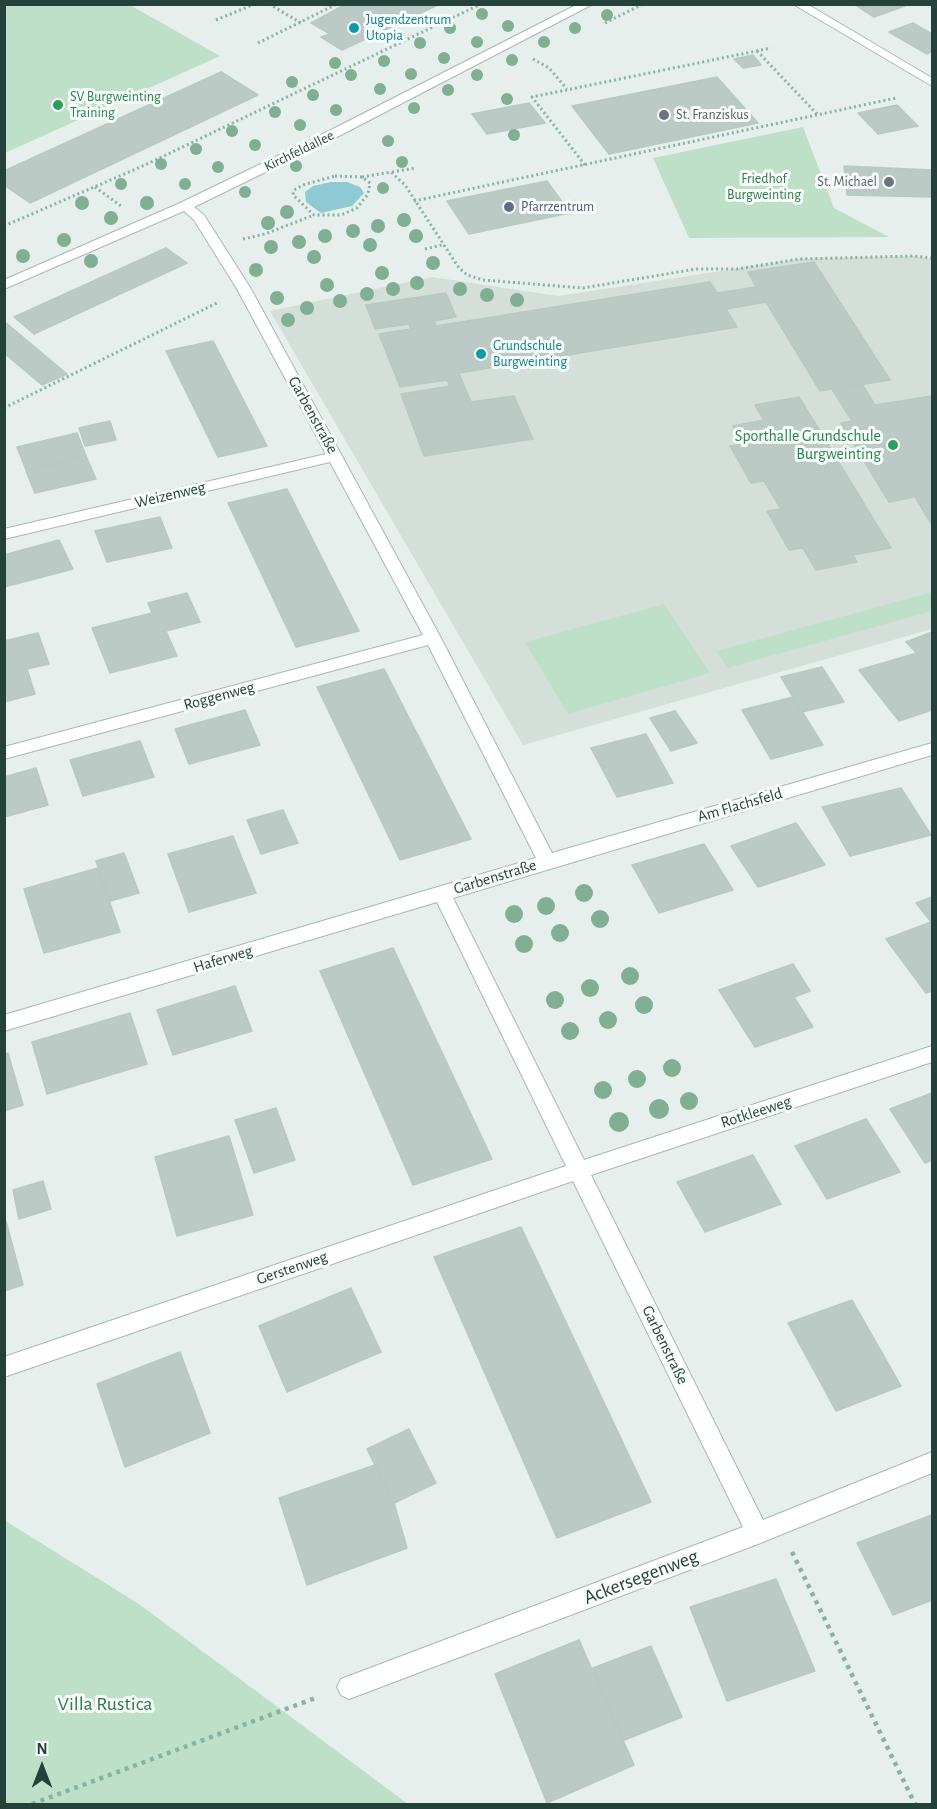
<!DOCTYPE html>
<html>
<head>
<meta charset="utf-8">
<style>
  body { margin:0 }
  #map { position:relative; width:937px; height:1809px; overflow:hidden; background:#e6efeb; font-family:"Alegreya Sans",sans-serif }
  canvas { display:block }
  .frame { position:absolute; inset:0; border:6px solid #24423a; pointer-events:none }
  .north { position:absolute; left:12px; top:1737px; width:60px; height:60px; -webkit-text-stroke:4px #f7fbf9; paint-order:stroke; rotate:0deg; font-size:16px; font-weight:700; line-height:24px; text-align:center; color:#24423a }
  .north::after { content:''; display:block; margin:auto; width:21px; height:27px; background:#24423a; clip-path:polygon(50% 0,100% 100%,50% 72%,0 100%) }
</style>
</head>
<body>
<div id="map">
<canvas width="937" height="1809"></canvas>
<div class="frame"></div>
<div class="north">N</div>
</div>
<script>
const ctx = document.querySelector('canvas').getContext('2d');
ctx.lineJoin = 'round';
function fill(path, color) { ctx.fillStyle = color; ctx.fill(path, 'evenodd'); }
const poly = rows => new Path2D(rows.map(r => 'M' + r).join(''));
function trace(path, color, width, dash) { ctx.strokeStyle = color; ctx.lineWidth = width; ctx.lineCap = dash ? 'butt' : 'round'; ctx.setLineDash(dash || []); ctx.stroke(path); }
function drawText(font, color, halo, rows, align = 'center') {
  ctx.font = font + ' "Alegreya Sans",sans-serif'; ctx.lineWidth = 6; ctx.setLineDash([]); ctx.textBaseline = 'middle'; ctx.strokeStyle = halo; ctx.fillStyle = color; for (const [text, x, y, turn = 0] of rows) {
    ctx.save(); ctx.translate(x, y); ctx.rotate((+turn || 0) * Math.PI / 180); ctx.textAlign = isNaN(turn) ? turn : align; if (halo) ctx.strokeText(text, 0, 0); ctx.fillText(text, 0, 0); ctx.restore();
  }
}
const built = poly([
  [914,256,932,259,932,629,523,745,270,311,432,277,558,296,799,259]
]);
const green = poly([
  [4,5,130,5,220,56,5,153],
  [803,127,834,208,889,237,689,238,653,158],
  [932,592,932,611,728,668,716,651],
  [664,604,710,673,568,714,525,642],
  [4,1520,139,1604,408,1804,5,1804]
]);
const water = poly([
  [331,182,347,182,360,187,364,193,352,206,321,213,306,202,305,192,313,186]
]);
const building = poly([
  [346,4,440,4,342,50,321,37,330,34,311,23,346,4],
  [854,4,902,4,905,6,874,17,854,4],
  [913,23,932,34,932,51,927,54,889,32,913,23],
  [753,55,761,65,743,68,734,59,753,55],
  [221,72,258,95,30,203,4,185,4,171,221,72],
  [717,77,758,123,609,154,572,106,717,77],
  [529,103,545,123,487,134,472,114,529,103],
  [897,105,918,126,878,134,858,113,897,105],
  [844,166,932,170,932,197,847,195,844,166],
  [547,181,570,213,469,234,447,201,547,181],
  [166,248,187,263,34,334,14,317,166,248],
  [814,262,890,380,820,391,766,302,726,309,737,327,459,373,471,402,514,396,533,439,424,456,401,394,450,386,447,380,400,387,379,334,411,329,409,324,375,329,366,305,446,293,456,317,434,321,436,326,710,282,717,293,756,287,748,272,814,262],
  [4,323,5,322,67,374,42,385,4,353,4,323],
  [213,341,267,446,218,457,166,351,213,341],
  [862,384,875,405,932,396,932,525,915,497,889,502,841,423,852,421,832,389,862,384],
  [799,397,891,548,853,555,857,562,816,570,803,548,789,550,767,511,781,509,764,481,751,483,730,446,744,444,733,426,764,420,755,405,799,397],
  [110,421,116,440,85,446,79,428,110,421],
  [77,433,86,456,26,470,17,447,77,433],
  [86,456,96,479,35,493,26,471,86,456],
  [287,489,359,631,296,647,228,503,287,489],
  [160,517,172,548,107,562,95,531,160,517],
  [59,540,73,569,4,587,4,555,59,540],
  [187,593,200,622,166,631,177,656,110,673,92,628,152,613,148,603,187,593],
  [932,632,932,668,931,668,906,642,932,632],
  [38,633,49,664,27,669,35,694,4,702,4,641,38,633],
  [917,653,932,670,932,710,899,721,859,670,917,653],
  [822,667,844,702,802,712,781,677,822,667],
  [384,669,471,839,400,860,317,687,384,669],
  [793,697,823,745,771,759,742,710,793,697],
  [245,710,260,745,189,764,175,729,245,710],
  [675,711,697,743,671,751,650,718,675,711],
  [646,734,673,783,617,797,591,748,646,734],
  [140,741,154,777,83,796,70,760,140,741],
  [36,768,48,805,4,817,4,777,36,768],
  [901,788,931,835,850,856,822,807,901,788],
  [283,810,298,843,261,854,247,820,283,810],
  [796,823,825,865,758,887,731,846,796,823],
  [233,836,256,893,189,912,168,854,233,836],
  [704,844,733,890,659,913,632,865,704,844],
  [124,853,139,893,110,901,96,861,124,853],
  [98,868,120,932,44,953,24,889,98,868],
  [932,897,932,991,926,993,886,939,931,922,916,903,932,897],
  [393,948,492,1159,413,1185,320,971,393,948],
  [793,964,810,991,794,997,813,1027,755,1047,719,990,793,964],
  [235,986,252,1031,173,1055,157,1010,235,986],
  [130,1013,147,1064,47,1094,32,1042,130,1013],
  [8,1053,23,1105,4,1111,4,1054,8,1053],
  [932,1093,932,1160,925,1163,890,1109,932,1093],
  [276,1108,295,1160,254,1173,235,1120,276,1108],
  [866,1119,900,1172,827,1199,795,1146,866,1119],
  [229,1136,253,1215,177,1236,155,1157,229,1136],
  [753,1155,781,1204,705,1232,677,1182,753,1155],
  [43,1181,51,1209,19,1219,13,1190,43,1181],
  [6,1221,23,1285,4,1291,4,1222,6,1221],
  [521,1227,651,1502,557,1538,434,1257,521,1227],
  [351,1288,381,1352,287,1392,259,1326,351,1288],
  [852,1300,901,1386,836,1411,788,1323,852,1300],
  [180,1352,210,1433,125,1467,97,1384,180,1352],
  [409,1429,436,1483,394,1503,367,1449,409,1429],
  [375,1465,394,1503,407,1548,307,1585,279,1498,375,1465],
  [932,1515,932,1600,893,1615,857,1543,932,1515],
  [776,1579,815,1671,727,1701,690,1607,776,1579],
  [579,1640,634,1765,547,1803,495,1674,579,1640],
  [651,1646,682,1717,622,1741,593,1668,651,1646]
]);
const pathFar1 = poly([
  [269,4,301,23],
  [216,20,255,4],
  [605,23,643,4],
  [258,43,337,4],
  [757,51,817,114],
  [533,59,549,68,567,89],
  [585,165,532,97,771,48],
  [392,172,416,168],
  [335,176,362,177,370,183,368,194,357,208,341,215,314,215,293,195,294,190,303,185,335,176],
  [362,177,391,172,405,185,459,268,467,275,483,280,583,288,696,269,737,269,799,259,914,256,932,258],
  [95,187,121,206],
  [414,201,896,98],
  [4,226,145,165,481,4],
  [243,239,265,234,314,215],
  [425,249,442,245],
  [4,408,219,302]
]);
const path = poly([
  [792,1552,915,1804],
  [32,1804,318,1697]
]);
const minor = poly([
  [578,4,593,4,339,136,194,207,204,215,251,289,441,638,552,853,932,743,932,755,453,898,584,1160,932,1046,932,1062,591,1175,763,1520,932,1452,932,1473,758,1544,349,1699,341,1695,337,1687,341,1679,743,1527,573,1181,4,1377,4,1357,566,1166,437,902,4,1031,4,1015,536,858,428,645,4,759,4,747,423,635,330,462,4,539,4,529,326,454,237,289,194,220,184,211,4,289,4,280,180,203,331,130,578,4],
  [793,4,807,4,932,78,932,86,793,4]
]);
const trees = [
  [482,14,6],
  [607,15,6],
  [508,26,6],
  [450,28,6],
  [575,28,6],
  [477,42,6],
  [544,42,6],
  [420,43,6],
  [444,58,6],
  [512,60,6],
  [384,61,6],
  [335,63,6],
  [411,74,6],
  [351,75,6],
  [477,75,6],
  [292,82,6],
  [380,89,6],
  [448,90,6],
  [313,95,6],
  [507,99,6],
  [414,108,6],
  [336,110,6],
  [275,112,6],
  [300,125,6],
  [232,131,6],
  [514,135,6],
  [388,141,6],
  [255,145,6],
  [196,149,6],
  [402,162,6],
  [161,164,6],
  [296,166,6],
  [218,167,6],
  [121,184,6],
  [185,184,6],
  [383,188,6],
  [245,192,6],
  [82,203,7],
  [147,203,7],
  [287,212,7],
  [111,218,7],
  [404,220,7],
  [268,223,7],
  [378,226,7],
  [353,231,7],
  [325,236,7],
  [416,236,7],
  [64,240,7],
  [299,242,7],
  [370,245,7],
  [271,247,7],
  [23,256,7],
  [314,257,7],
  [91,261,7],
  [433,263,7],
  [256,270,7],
  [382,273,7],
  [417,283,7],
  [327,285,7],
  [393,289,7],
  [460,289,7],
  [367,294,7],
  [487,295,7],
  [277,298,7],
  [517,300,7],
  [340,301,7],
  [307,308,7],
  [288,320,7],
  [584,893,9],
  [546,906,9],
  [514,914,9],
  [600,919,9],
  [560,933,9],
  [524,944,9],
  [630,976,9],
  [590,988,9],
  [555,1000,9],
  [644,1005,9],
  [608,1020,9],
  [570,1031,9],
  [672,1068,9],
  [637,1079,9],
  [603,1090,9],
  [689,1101,9],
  [659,1109,10],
  [619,1122,10]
];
const markers = [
  [354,28,6,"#0f9aa8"],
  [58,105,6,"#2e9e5b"],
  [664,115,6,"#6b7280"],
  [889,182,6,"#6b7280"],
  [509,207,6,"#5c6f8a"],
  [481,354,6,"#0f9aa8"],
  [893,445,6,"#2e9e5b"]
];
const farCulturenames = [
  ["Jugendzentrum",366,20],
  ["Utopia",366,36],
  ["Grundschule",493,346],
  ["Burgweinting",493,362]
];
const farLeisurenames = [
  ["SV Burgweinting",70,97],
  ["Training",70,113]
];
const farWorshipnames = [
  ["St. Franziskus",676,115],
  ["St. Michael",877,182,"right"]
];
const farStreetnames = [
  ["Kirchfeldallee",299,151,-26]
];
const farParknames = [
  ["Friedhof",764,179],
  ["Burgweinting",764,195]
];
const farServicenames = [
  ["Pfarrzentrum",521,207]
];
const streetNames = [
  ["Garbenstraße",313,415,61],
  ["Weizenweg",170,495,-13],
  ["Roggenweg",219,696,-15],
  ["Am Flachsfeld",740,805,-16],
  ["Garbenstraße",495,877,-17],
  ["Haferweg",223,959,-17],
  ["Rotkleeweg",756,1112,-18],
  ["Gerstenweg",292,1268,-19],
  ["Garbenstraße",665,1345,64]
];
const leisureNames = [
  ["Sporthalle Grundschule",881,436],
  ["Burgweinting",881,454]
];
const nearStreetnames = [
  ["Ackersegenweg",641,1577,-21]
];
const nearParknames = [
  ["Villa Rustica",105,1704]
];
fill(built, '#d4dfda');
fill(green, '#bfe0c8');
fill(water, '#8ec9d4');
fill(building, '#bbcac4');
trace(building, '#b8c9c2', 1.5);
trace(minor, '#a8b8b2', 2);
trace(pathFar1, '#86b3a5', 3, [2, 3]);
trace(path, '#86b3a5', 4.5, [4, 5]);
fill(minor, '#fff');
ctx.fillStyle = '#80af93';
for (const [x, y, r] of trees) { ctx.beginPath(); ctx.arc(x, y, r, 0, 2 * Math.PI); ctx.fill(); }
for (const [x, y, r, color] of markers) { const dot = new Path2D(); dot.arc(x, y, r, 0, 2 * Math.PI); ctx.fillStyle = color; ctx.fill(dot); trace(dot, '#f7fbf9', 2); }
drawText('14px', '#0d838f', '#f7fbf9', farCulturenames, 'left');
drawText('14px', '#27864d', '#f7fbf9', farLeisurenames, 'left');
drawText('14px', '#5b616d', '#f7fbf9', farWorshipnames, 'left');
drawText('14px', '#24423a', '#f7fbf9', farStreetnames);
drawText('14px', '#2d7a4b', '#f7fbf9', farParknames);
drawText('14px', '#4e5e75', '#f7fbf9', farServicenames, 'left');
drawText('16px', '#24423a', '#f7fbf9', streetNames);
drawText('16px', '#27864d', '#f7fbf9', leisureNames, 'right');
drawText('20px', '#24423a', '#f7fbf9', nearStreetnames);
drawText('20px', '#2d7a4b', '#f7fbf9', nearParknames);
</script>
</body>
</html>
